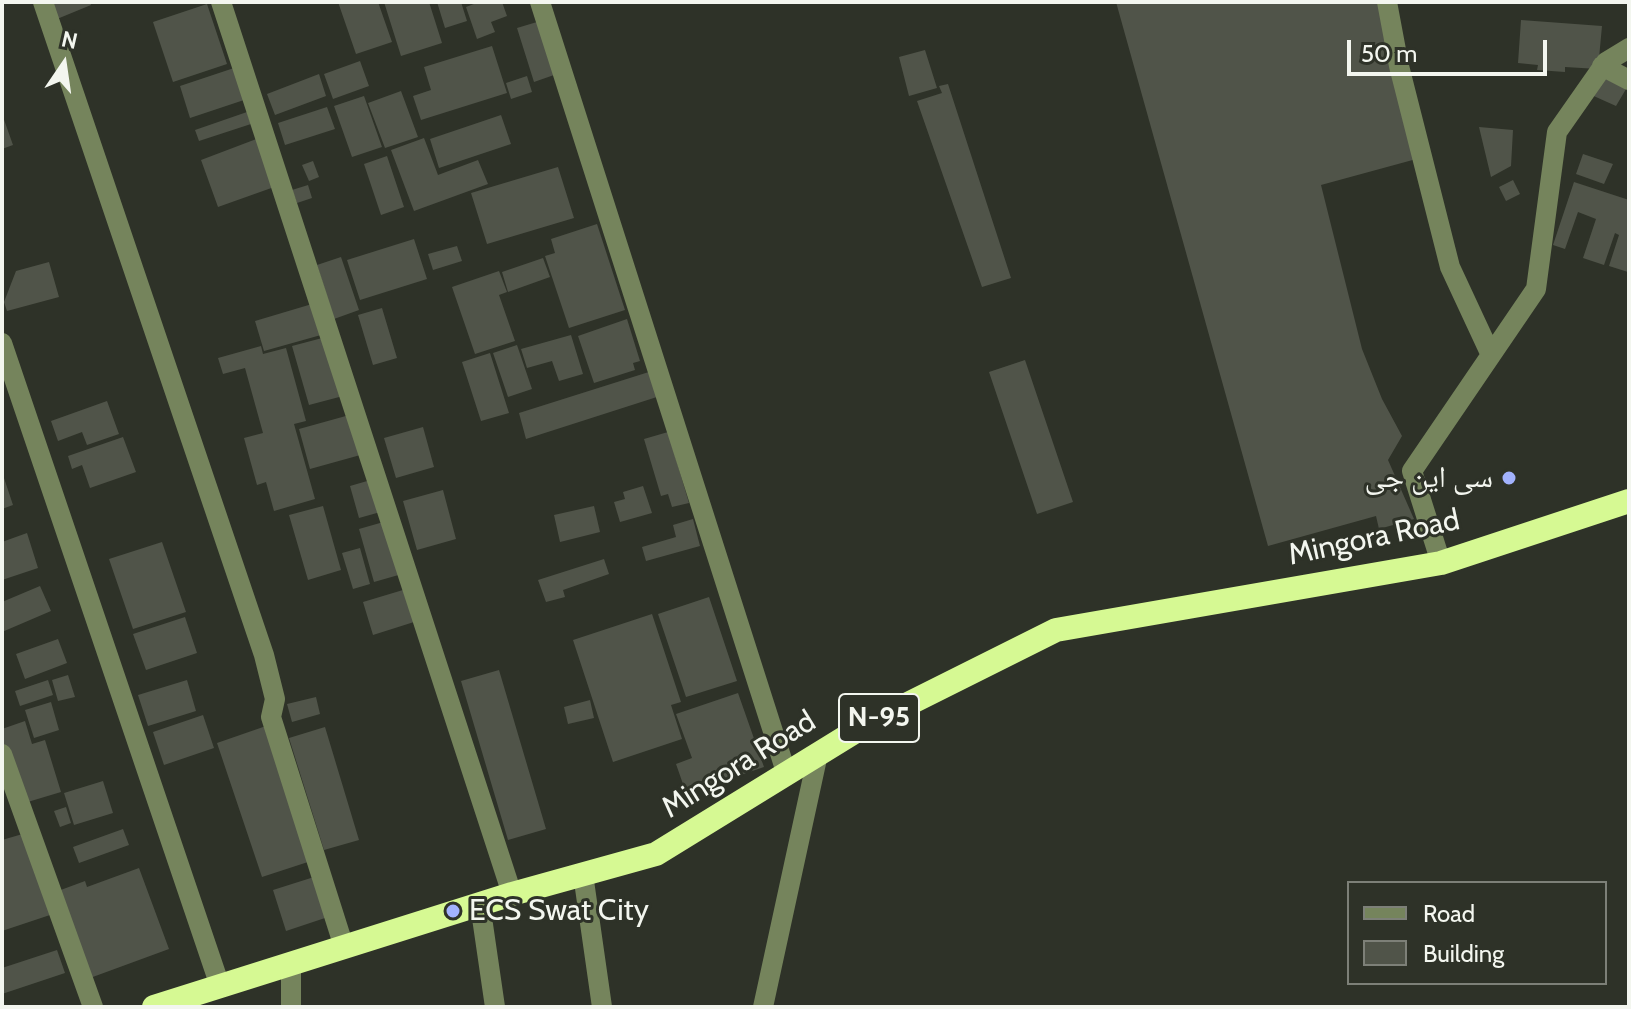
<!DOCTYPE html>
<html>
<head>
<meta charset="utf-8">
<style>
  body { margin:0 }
  #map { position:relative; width:1631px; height:1009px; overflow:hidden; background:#2e3228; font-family:Cabin,sans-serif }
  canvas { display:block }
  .frame { position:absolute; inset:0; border:4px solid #f3f6ef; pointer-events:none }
  .legend { position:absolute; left:1347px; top:881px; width:260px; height:104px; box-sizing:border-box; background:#2e3228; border:2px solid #7d8078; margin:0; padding:10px 14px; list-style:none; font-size:24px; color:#f3f6ef }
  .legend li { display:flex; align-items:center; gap:16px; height:40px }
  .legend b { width:40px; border:2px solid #7d8078 }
  .north { position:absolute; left:24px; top:24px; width:80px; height:80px; -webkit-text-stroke:6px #2e3228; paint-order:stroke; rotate:13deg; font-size:22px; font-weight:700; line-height:32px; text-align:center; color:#f3f6ef }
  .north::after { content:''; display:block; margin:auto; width:28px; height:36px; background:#f3f6ef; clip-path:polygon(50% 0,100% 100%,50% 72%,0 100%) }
  .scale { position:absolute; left:1347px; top:40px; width:200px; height:36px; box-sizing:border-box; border:4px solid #f3f6ef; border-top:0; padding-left:10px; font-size:24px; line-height:28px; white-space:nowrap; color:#f3f6ef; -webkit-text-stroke:6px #2e3228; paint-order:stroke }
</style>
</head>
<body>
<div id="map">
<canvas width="1631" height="1009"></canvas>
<div class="frame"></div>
<ul class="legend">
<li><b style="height:10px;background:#75845c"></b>Road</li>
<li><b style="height:22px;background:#505449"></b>Building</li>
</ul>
<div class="north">N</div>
<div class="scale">50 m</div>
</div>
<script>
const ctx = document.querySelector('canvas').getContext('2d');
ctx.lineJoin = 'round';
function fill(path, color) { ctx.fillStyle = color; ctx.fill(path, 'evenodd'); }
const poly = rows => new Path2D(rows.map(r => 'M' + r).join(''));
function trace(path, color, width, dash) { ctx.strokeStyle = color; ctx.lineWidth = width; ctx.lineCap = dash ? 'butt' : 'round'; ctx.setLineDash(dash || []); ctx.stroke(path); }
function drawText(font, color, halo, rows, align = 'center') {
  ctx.font = font + ' Cabin,"Noto Naskh Arabic",sans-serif'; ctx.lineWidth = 6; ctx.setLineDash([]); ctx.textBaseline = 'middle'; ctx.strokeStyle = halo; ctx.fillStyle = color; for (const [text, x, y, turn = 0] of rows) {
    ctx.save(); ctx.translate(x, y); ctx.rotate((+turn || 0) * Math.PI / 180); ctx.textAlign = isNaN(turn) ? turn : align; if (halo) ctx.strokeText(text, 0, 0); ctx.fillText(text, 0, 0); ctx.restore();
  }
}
const building = poly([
  [50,2,90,2,91,5,57,19],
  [338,2,378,2,392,42,356,54],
  [384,2,429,2,442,43,401,56],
  [437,2,461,2,467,21,445,28],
  [479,2,502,2,507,16,491,22,495,32,477,39,466,7],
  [1116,2,1385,2,1420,158,1321,185,1362,349,1382,399,1402,436,1388,460,1414,519,1379,529,1376,516,1268,546],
  [207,4,227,64,173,82,153,22],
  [1521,20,1602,26,1598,69,1565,67,1565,72,1537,70,1538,65,1518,63],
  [537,22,554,75,534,82,517,28],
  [492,46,507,93,421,120,413,96,431,90,424,67],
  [925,50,937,88,909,96,899,57],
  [360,61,369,86,333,99,324,74],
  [234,68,244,100,190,118,180,86],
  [1607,72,1629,84,1616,106,1587,93],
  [319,74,326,96,275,115,267,94],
  [527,76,532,92,511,99,506,83],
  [948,84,1011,278,982,287,917,101,942,93,939,86],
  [401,91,418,137,385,148,368,103],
  [364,96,382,147,352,157,334,106],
  [327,107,335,129,285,145,278,123],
  [247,112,251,124,199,141,195,130],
  [2,114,13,145,2,149],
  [501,115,511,144,439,168,430,139],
  [1479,127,1513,130,1511,166,1491,177],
  [259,138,277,186,218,207,201,160],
  [424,138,438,175,478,160,488,184,414,211,391,150],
  [1583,154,1613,164,1604,184,1576,174],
  [387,156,404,207,381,215,364,164],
  [313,161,319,177,309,181,302,165],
  [558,167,574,218,487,244,471,193],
  [1513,180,1520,194,1506,201,1499,187],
  [1574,182,1629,200,1628,272,1609,266,1619,235,1615,233,1604,265,1583,258,1596,219,1578,212,1565,249,1553,245],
  [308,185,312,198,297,203,292,190],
  [597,224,625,310,569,328,545,256,555,253,551,239],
  [414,239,427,279,360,300,347,260],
  [457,246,462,261,433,270,428,254],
  [341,257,359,310,334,319,317,265],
  [543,258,550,277,508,292,502,272],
  [49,262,59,297,7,311,4,302,16,271],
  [499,271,507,292,499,295,515,341,475,354,452,287],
  [312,304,321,335,264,351,255,321],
  [382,308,397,358,373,365,358,315],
  [627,319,640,361,633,363,635,370,594,383,578,336],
  [571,335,583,374,559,381,552,361,527,368,521,349],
  [326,337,343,396,309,405,292,346],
  [517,345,532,389,508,397,493,353],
  [261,346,263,354,286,348,306,421,294,424,315,499,274,511,266,482,257,485,244,438,263,433,245,368,223,374,218,358],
  [490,353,509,413,481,421,462,362],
  [1025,360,1073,502,1037,514,989,372],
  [652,371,660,396,526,439,519,413],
  [107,401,119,434,87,445,82,432,58,441,51,421],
  [353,414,364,454,310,469,299,429],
  [423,427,434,467,396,478,384,438],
  [668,432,689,503,672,507,668,494,661,496,644,439],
  [123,437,136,472,90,488,82,465,72,469,68,456],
  [2,472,13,505,2,509],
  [374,479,384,511,359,518,350,486],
  [643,486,652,513,620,522,614,502,625,499,623,492],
  [443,490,456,539,417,550,403,501],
  [323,506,341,570,308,580,289,515],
  [594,506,600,532,560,542,554,515],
  [693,519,700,546,646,561,642,547,676,537,673,525],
  [387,521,402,574,374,582,359,529],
  [27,533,38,568,2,580,2,542],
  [162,542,186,612,133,629,109,559],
  [360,548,370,584,353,589,342,553],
  [604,559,609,574,563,590,565,597,546,602,538,580],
  [40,586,51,611,2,632,2,602],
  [403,590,414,622,373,635,363,602],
  [709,597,737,681,686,697,658,614],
  [652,614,681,702,671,705,682,739,613,762,573,640],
  [185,617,197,653,146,670,133,634],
  [58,639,67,663,25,679,16,654],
  [499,670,546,829,508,840,461,681],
  [68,675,75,697,58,701,52,680],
  [48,680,53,695,20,706,15,691],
  [187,680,196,711,148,726,138,695],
  [738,693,764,767,705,787,703,781,691,785,697,801,690,804,676,764,692,758,676,714],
  [316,697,320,714,292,722,287,704],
  [590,700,594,718,568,724,564,707],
  [51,702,59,730,34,738,25,710],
  [203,715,214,748,164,765,153,732],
  [25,721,32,744,45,740,61,792,21,804,2,745,2,729],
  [266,726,311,861,262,877,217,743],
  [325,727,359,840,324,850,289,738],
  [103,781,113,813,74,825,64,793],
  [66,807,71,823,60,827,54,811],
  [123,829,129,845,79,863,73,847],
  [26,833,53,914,2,931,2,840],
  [139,868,169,949,90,978,58,891,85,881,87,887],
  [314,877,328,917,286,931,273,890],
  [57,950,65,973,2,994,2,968]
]);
const minor = poly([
  [43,2,264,655,275,699,271,717,344,947],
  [221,2,512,894],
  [540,2,786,772],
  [1387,2,1399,66,1450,267,1490,353],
  [1602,66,1629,80],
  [2,343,220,986],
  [1441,563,1412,471,1536,289,1557,132,1606,62,1629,48],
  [2,754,93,1007],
  [583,874,602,1007],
  [480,904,495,1007],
  [291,964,291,1007],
  [763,1007,818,754]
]);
const highway = poly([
  [154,1007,512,894,656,854,864,726,1056,630,1441,563,1629,501]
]);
const markers = [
  [1509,478,8,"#a2b2fd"],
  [453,911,8,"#a2b2fd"]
];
const shields = [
  [879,718,80]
];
const shieldNames = [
  ["N-95",879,718]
];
const poiNames = [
  ["سی این جی",1493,478],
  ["ECS Swat City",469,911,"left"]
];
const streetNames = [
  ["Mingora Road",1374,538,-12],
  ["Mingora Road",739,765,-32]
];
fill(building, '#505449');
trace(minor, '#75845c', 20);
trace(highway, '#d6f993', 24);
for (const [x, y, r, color] of markers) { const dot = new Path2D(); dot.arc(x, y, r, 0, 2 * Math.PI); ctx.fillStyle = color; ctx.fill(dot); trace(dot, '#2e3228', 3); }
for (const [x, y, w] of shields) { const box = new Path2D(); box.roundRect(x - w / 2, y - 24, w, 48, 6); ctx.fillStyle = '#2e3228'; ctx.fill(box); trace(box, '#f3f6ef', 2); }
drawText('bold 28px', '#f3f6ef', null, shieldNames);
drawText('30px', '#f3f6ef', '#2e3228', poiNames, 'right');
drawText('30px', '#f3f6ef', '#2e3228', streetNames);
</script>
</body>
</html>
